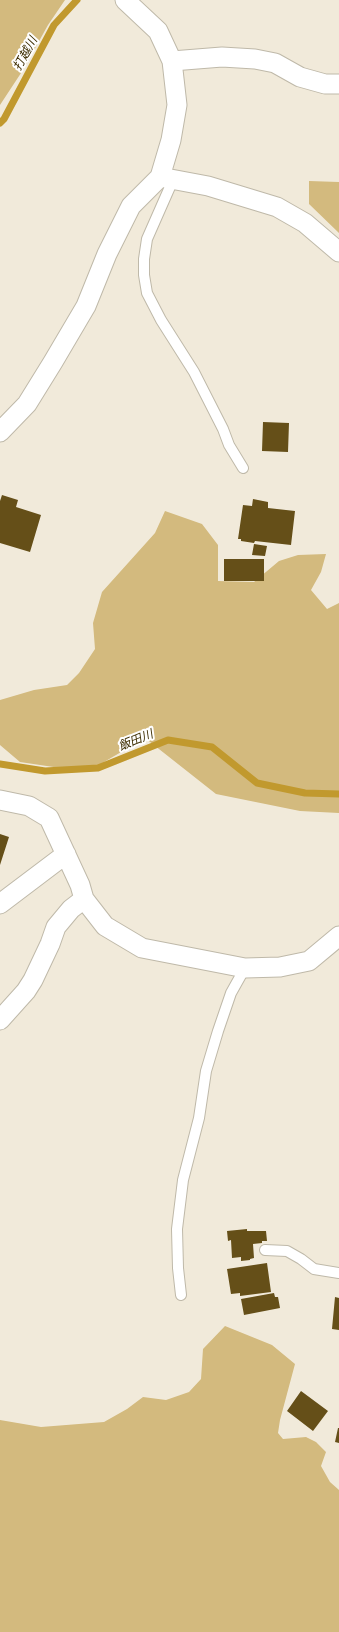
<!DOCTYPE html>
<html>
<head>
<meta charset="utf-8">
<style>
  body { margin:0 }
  canvas { display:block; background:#f1eada }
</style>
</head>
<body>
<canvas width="339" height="1632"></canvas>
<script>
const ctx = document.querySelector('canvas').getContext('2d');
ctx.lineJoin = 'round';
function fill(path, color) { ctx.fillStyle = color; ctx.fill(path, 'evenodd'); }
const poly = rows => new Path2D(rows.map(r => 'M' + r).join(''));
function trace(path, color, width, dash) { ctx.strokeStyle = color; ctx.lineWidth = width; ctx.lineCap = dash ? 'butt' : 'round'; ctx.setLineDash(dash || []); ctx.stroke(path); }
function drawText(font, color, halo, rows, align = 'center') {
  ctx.font = font + ' "Titillium Web","Noto Sans JP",sans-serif'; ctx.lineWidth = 4; ctx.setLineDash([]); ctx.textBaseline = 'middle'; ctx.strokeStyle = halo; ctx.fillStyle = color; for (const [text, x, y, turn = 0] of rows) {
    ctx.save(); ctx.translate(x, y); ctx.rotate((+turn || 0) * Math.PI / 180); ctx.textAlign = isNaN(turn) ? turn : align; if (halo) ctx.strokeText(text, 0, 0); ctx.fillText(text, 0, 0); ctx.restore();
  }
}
const green = poly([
  [0,0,65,0,48,25,23,70,0,105],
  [309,181,339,182,339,233,309,204],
  [165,511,202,524,218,545,218,581,254,582,279,561,298,555,326,554,321,572,311,590,327,609,339,603,339,813,300,811,216,794,145,738,87,772,20,762,0,745,0,700,34,690,67,685,79,673,95,649,93,623,102,592,155,533],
  [225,1326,272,1345,295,1364,280,1420,278,1433,283,1439,306,1437,316,1442,326,1452,321,1466,330,1482,339,1490,339,1632,0,1632,0,1420,41,1427,104,1422,127,1409,143,1397,166,1400,189,1392,201,1379,203,1349]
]);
const stream = poly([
  [0,123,4,119,54,25,77,0],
  [0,764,45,771,98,768,168,740,212,747,257,783,305,793,339,794]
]);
const building = poly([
  [263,422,289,423,288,452,262,451],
  [2,495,18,500,16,507,41,515,30,552,0,543,0,501],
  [253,499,268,502,268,508,295,511,291,545,255,541,254,543,241,541,241,539,238,539,243,505,252,506],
  [254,544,267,546,265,556,252,555],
  [224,559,264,559,264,581,224,581],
  [0,834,9,837,0,865],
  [247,1229,247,1231,266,1231,267,1241,262,1241,262,1243,253,1244,254,1258,250,1259,250,1260,241,1261,241,1257,232,1258,231,1240,228,1241,227,1231],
  [267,1263,271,1292,240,1296,240,1293,231,1294,227,1269],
  [274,1293,275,1297,278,1297,280,1308,244,1315,241,1299],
  [335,1297,339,1298,339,1330,332,1329],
  [301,1391,328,1411,313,1431,287,1411],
  [338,1428,339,1428,339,1443,335,1442]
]);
const lane = poly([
  [173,180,147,239,144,259,144,275,147,293,161,320,194,372,223,429,229,445,243,468],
  [265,1250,287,1251,301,1259,314,1269,339,1273],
  [181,1295,178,1268,177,1229,183,1180,199,1118,206,1071,218,1031,231,993,245,968]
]);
const street = poly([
  [172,61,222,57,255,59,275,63,300,77,325,84,339,84],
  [160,177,208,186,277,207,305,223,339,252],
  [0,432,27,404,53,362,86,306,107,254,131,206,160,177,171,140,177,105,172,61,158,31,125,0],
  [0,800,29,806,49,818,80,885,84,899,105,926,142,948,245,968,280,967,309,961,339,936],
  [0,904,66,854],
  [0,1020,26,991,33,980,50,944,56,927,71,909,84,899]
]);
const waterNames = [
  ["打越川",26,54,-61],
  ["飯田川",136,741,-22]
];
fill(green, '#d3ba7e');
trace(stream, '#c1992e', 7);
fill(building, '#654f18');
trace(lane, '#bfb9a9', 12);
trace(street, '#bfb9a9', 21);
trace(lane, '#fff', 10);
trace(street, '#fff', 19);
drawText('italic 12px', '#3d2d00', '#fff', waterNames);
</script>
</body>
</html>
